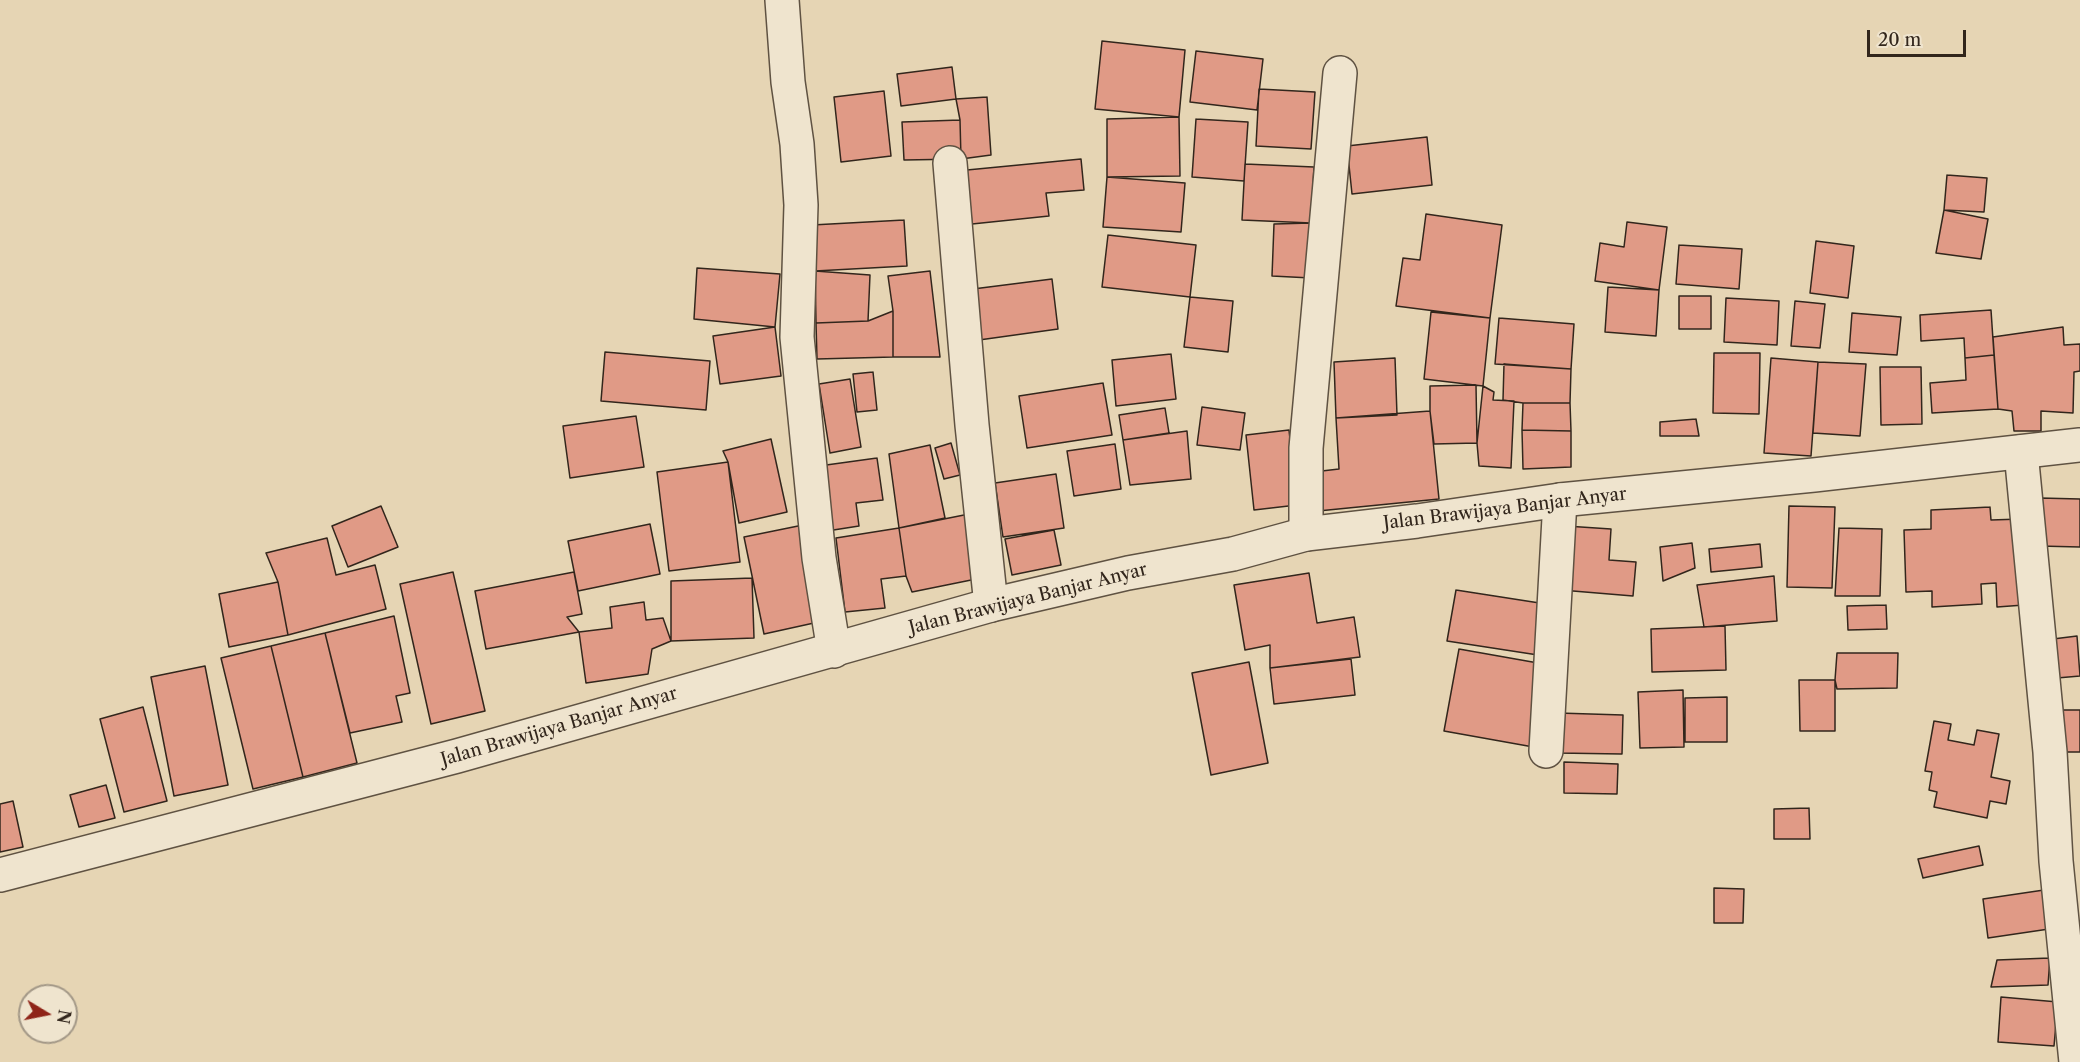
<!DOCTYPE html>
<html>
<head>
<meta charset="utf-8">
<style>
  body { margin:0 }
  #map { position:relative; width:2080px; height:1062px; overflow:hidden; background:#e6d5b4; font-family:"Libre Caslon Text",serif }
  canvas { display:block }
  .north { position:absolute; left:18px; top:984px; width:60px; height:60px; box-sizing:border-box; background:#efe4ce; border:2px solid #a39887; border-radius:50%; rotate:100deg; font-size:16px; font-weight:700; line-height:24px; text-align:center; color:#32261c }
  .north::after { content:''; display:block; margin:auto; width:21px; height:27px; background:#8f2418; clip-path:polygon(50% 0,100% 100%,50% 72%,0 100%) }
  .scale { position:absolute; left:1867px; top:30px; width:99px; height:27px; box-sizing:border-box; border:3px solid #32261c; border-top:0; padding-left:8px; font-size:18px; line-height:21px; white-space:nowrap; color:#32261c; -webkit-text-stroke:4px #efe4ce; paint-order:stroke }
</style>
</head>
<body>
<div id="map">
<canvas width="2080" height="1062"></canvas>
<div class="north">N</div>
<div class="scale">20 m</div>
</div>
<script>
const ctx = document.querySelector('canvas').getContext('2d');
ctx.lineJoin = 'round';
function fill(path, color) { ctx.fillStyle = color; ctx.fill(path, 'evenodd'); }
const poly = rows => new Path2D(rows.map(r => 'M' + r).join(''));
function trace(path, color, width, dash) { ctx.strokeStyle = color; ctx.lineWidth = width; ctx.lineCap = dash ? 'butt' : 'round'; ctx.setLineDash(dash || []); ctx.stroke(path); }
function drawText(font, color, halo, rows, align = 'center') {
  ctx.font = font + ' "Libre Caslon Text",serif'; ctx.lineWidth = 4.5; ctx.setLineDash([]); ctx.textBaseline = 'middle'; ctx.strokeStyle = halo; ctx.fillStyle = color; for (const [text, x, y, turn = 0] of rows) {
    ctx.save(); ctx.translate(x, y); ctx.rotate((+turn || 0) * Math.PI / 180); ctx.textAlign = isNaN(turn) ? turn : align; if (halo) ctx.strokeText(text, 0, 0); ctx.fillText(text, 0, 0); ctx.restore();
  }
}
const building = poly([
  [1102,41,1185,50,1179,117,1095,109,1102,41],
  [1196,51,1263,59,1257,110,1190,102,1196,51],
  [952,67,956,99,901,106,897,74,952,67],
  [1259,89,1315,92,1311,149,1256,146,1259,89],
  [884,91,891,156,841,162,834,97,884,91],
  [987,97,991,155,961,159,960,120,956,99,987,97],
  [1179,117,1180,176,1107,177,1107,119,1179,117],
  [1196,119,1248,122,1244,181,1192,177,1196,119],
  [960,120,961,159,904,160,902,122,960,120],
  [1427,137,1432,185,1352,194,1347,146,1427,137],
  [1081,159,1084,190,1046,193,1049,216,972,224,967,170,1081,159],
  [1245,164,1314,167,1311,223,1242,220,1245,164],
  [1947,175,1987,178,1984,212,1944,210,1947,175],
  [1107,177,1185,183,1181,232,1103,227,1107,177],
  [1944,210,1988,219,1981,259,1936,253,1944,210],
  [1426,214,1502,225,1490,318,1396,306,1403,258,1420,260,1426,214],
  [904,220,907,266,815,271,812,225,904,220],
  [1627,222,1667,227,1659,290,1595,281,1600,243,1624,247,1627,222],
  [1311,223,1311,278,1272,276,1274,224,1311,223],
  [1108,235,1196,245,1190,297,1102,287,1108,235],
  [1816,241,1854,246,1848,298,1810,293,1816,241],
  [1679,245,1742,249,1739,289,1676,284,1679,245],
  [697,268,780,274,775,327,694,319,697,268],
  [815,271,870,275,868,321,816,323,815,271],
  [930,271,940,357,893,357,893,311,888,276,930,271],
  [1052,279,1058,329,979,340,973,289,1052,279],
  [1608,287,1659,290,1656,336,1605,332,1608,287],
  [1679,296,1711,296,1711,329,1679,329,1679,296],
  [1190,297,1233,301,1228,352,1184,347,1190,297],
  [1726,298,1779,301,1777,345,1724,342,1726,298],
  [1795,301,1825,304,1820,348,1791,346,1795,301],
  [1991,310,1994,355,1965,358,1964,338,1921,341,1920,315,1991,310],
  [893,311,893,357,817,359,816,323,868,321,893,311],
  [1431,312,1490,318,1483,386,1424,379,1431,312],
  [1852,313,1901,317,1897,355,1849,352,1852,313],
  [1499,318,1574,324,1571,369,1495,364,1499,318],
  [775,327,781,376,720,384,713,336,775,327],
  [2063,327,2064,345,2080,344,2080,371,2074,372,2073,413,2041,411,2041,431,2014,431,2012,411,1998,409,1993,337,2063,327],
  [605,352,710,361,706,410,601,401,605,352],
  [1714,353,1760,353,1759,414,1713,413,1714,353],
  [1171,354,1176,399,1116,406,1112,360,1171,354],
  [1994,355,1998,409,1932,413,1930,383,1966,380,1965,358,1994,355],
  [1395,358,1397,415,1336,418,1334,362,1395,358],
  [1771,358,1818,362,1811,456,1764,453,1771,358],
  [1818,362,1866,364,1860,436,1813,433,1818,362],
  [1504,364,1571,369,1570,403,1523,403,1503,400,1504,364],
  [1880,367,1921,367,1922,424,1881,425,1880,367],
  [873,372,877,410,857,412,853,374,873,372],
  [850,379,861,447,830,453,819,384,850,379],
  [1103,383,1112,435,1027,448,1019,396,1103,383],
  [1476,385,1477,443,1434,444,1430,411,1430,386,1476,385],
  [1483,386,1494,392,1493,400,1514,401,1511,468,1479,466,1477,443,1483,386],
  [1523,403,1570,403,1571,431,1522,430,1523,403],
  [1202,407,1245,413,1240,450,1197,445,1202,407],
  [1165,408,1169,433,1123,440,1119,415,1165,408],
  [1430,411,1439,499,1308,512,1313,472,1339,469,1336,418,1430,411],
  [636,416,644,467,570,478,563,426,636,416],
  [1696,419,1699,436,1660,436,1660,422,1696,419],
  [1289,430,1297,505,1254,510,1246,435,1289,430],
  [1522,430,1571,431,1571,467,1523,469,1522,430],
  [1187,431,1191,479,1130,485,1123,440,1187,431],
  [771,439,787,512,739,523,728,462,723,451,771,439],
  [951,443,960,475,944,479,935,448,951,443],
  [1115,444,1121,489,1074,496,1067,451,1115,444],
  [930,445,945,518,899,528,889,454,930,445],
  [877,458,883,500,856,503,859,526,827,531,819,466,877,458],
  [728,462,740,562,669,571,657,472,728,462],
  [1056,474,1064,528,1003,537,995,483,1056,474],
  [2040,498,2080,499,2080,547,2039,546,2040,498],
  [381,506,398,547,348,567,332,526,381,506],
  [1789,506,1835,507,1832,588,1787,587,1789,506],
  [1990,507,1991,520,2021,519,2024,605,1997,607,1996,583,1981,584,1982,604,1932,607,1932,591,1906,592,1904,530,1931,529,1931,510,1990,507],
  [974,513,986,577,912,592,906,576,899,528,974,513],
  [650,524,660,574,578,591,568,541,650,524],
  [803,525,823,621,764,634,744,537,803,525],
  [1566,526,1611,529,1609,560,1636,562,1633,596,1561,590,1566,526],
  [899,528,906,576,881,579,885,608,845,612,836,538,899,528],
  [1839,528,1882,529,1880,596,1835,596,1839,528],
  [1054,530,1061,565,1012,575,1005,539,1054,530],
  [327,538,336,575,375,565,386,609,288,635,278,582,266,553,327,538],
  [1692,543,1695,568,1663,581,1660,547,1692,543],
  [1760,544,1762,567,1711,572,1709,549,1760,544],
  [453,572,485,711,431,724,400,584,453,572],
  [574,572,582,614,567,617,579,632,486,649,475,591,574,572],
  [1309,573,1317,623,1354,617,1360,657,1270,668,1270,645,1245,650,1234,585,1309,573],
  [1774,576,1777,621,1704,627,1697,585,1774,576],
  [752,578,754,638,671,641,671,581,752,578],
  [278,582,288,635,229,647,219,594,278,582],
  [1456,590,1546,604,1538,655,1447,641,1456,590],
  [644,602,646,620,663,618,671,641,652,649,648,674,586,683,579,632,612,628,610,607,644,602],
  [1886,605,1887,629,1848,630,1847,606,1886,605],
  [394,616,410,693,396,696,402,722,350,733,325,633,394,616],
  [1725,626,1726,670,1652,672,1651,629,1725,626],
  [325,633,357,763,303,777,271,646,325,633],
  [2077,636,2080,676,2057,678,2053,639,2077,636],
  [271,646,303,777,253,789,221,658,271,646],
  [1459,649,1538,663,1539,748,1444,731,1459,649],
  [1837,653,1898,653,1897,688,1837,689,1835,680,1837,653],
  [1351,659,1355,695,1274,704,1270,668,1351,659],
  [1249,662,1268,763,1211,775,1192,673,1249,662],
  [205,666,228,785,174,796,151,677,205,666],
  [1799,680,1835,680,1835,731,1800,731,1799,680],
  [1683,690,1684,747,1640,748,1638,692,1683,690],
  [1727,697,1727,742,1685,742,1685,698,1727,697],
  [143,707,167,801,124,812,100,719,143,707],
  [2051,710,2080,710,2080,752,2050,752,2051,710],
  [1558,713,1623,715,1622,754,1557,753,1558,713],
  [1934,721,1951,724,1948,740,1974,745,1977,730,1999,734,1991,777,2010,781,2006,804,1990,801,1987,818,1934,807,1937,792,1929,790,1932,772,1925,771,1934,721],
  [1564,762,1618,764,1617,794,1564,793,1564,762],
  [106,785,115,818,79,827,70,795,106,785],
  [13,801,23,847,0,852,0,804,13,801],
  [1809,808,1810,839,1774,839,1774,809,1809,808],
  [1979,846,1983,865,1923,878,1918,859,1979,846],
  [1714,888,1744,889,1743,923,1714,923,1714,888],
  [2044,890,2049,929,1988,938,1983,899,2044,890],
  [2050,958,2048,985,1991,987,1997,960,2050,958],
  [2001,997,2058,1002,2054,1046,1998,1042,2001,997]
]);
const minor = poly([
  [782,0,788,82,797,144,801,205,797,337,819,558,834,651],
  [950,163,972,425,991,605],
  [2021,452,2050,752,2056,861,2076,1062],
  [1306,534,1306,448,1340,73],
  [1546,751,1560,500]
]);
const tertiary = poly([
  [0,875,457,756,991,605,1128,573,1233,554,1306,534,1417,521,1560,500,1814,475,2080,445]
]);
const streetNames = [
  ["Jalan Brawijaya Banjar Anyar",1505,509,-7],
  ["Jalan Brawijaya Banjar Anyar",1028,599,-14],
  ["Jalan Brawijaya Banjar Anyar",559,727,-16]
];
fill(building, '#e09a86');
trace(building, '#32261c', 1.5);
trace(minor, '#5f5242', 36);
trace(tertiary, '#5f5242', 36);
trace(minor, '#efe4ce', 33);
trace(tertiary, '#efe4ce', 33);
drawText('18px', '#32261c', '#efe4ce', streetNames);
</script>
</body>
</html>
